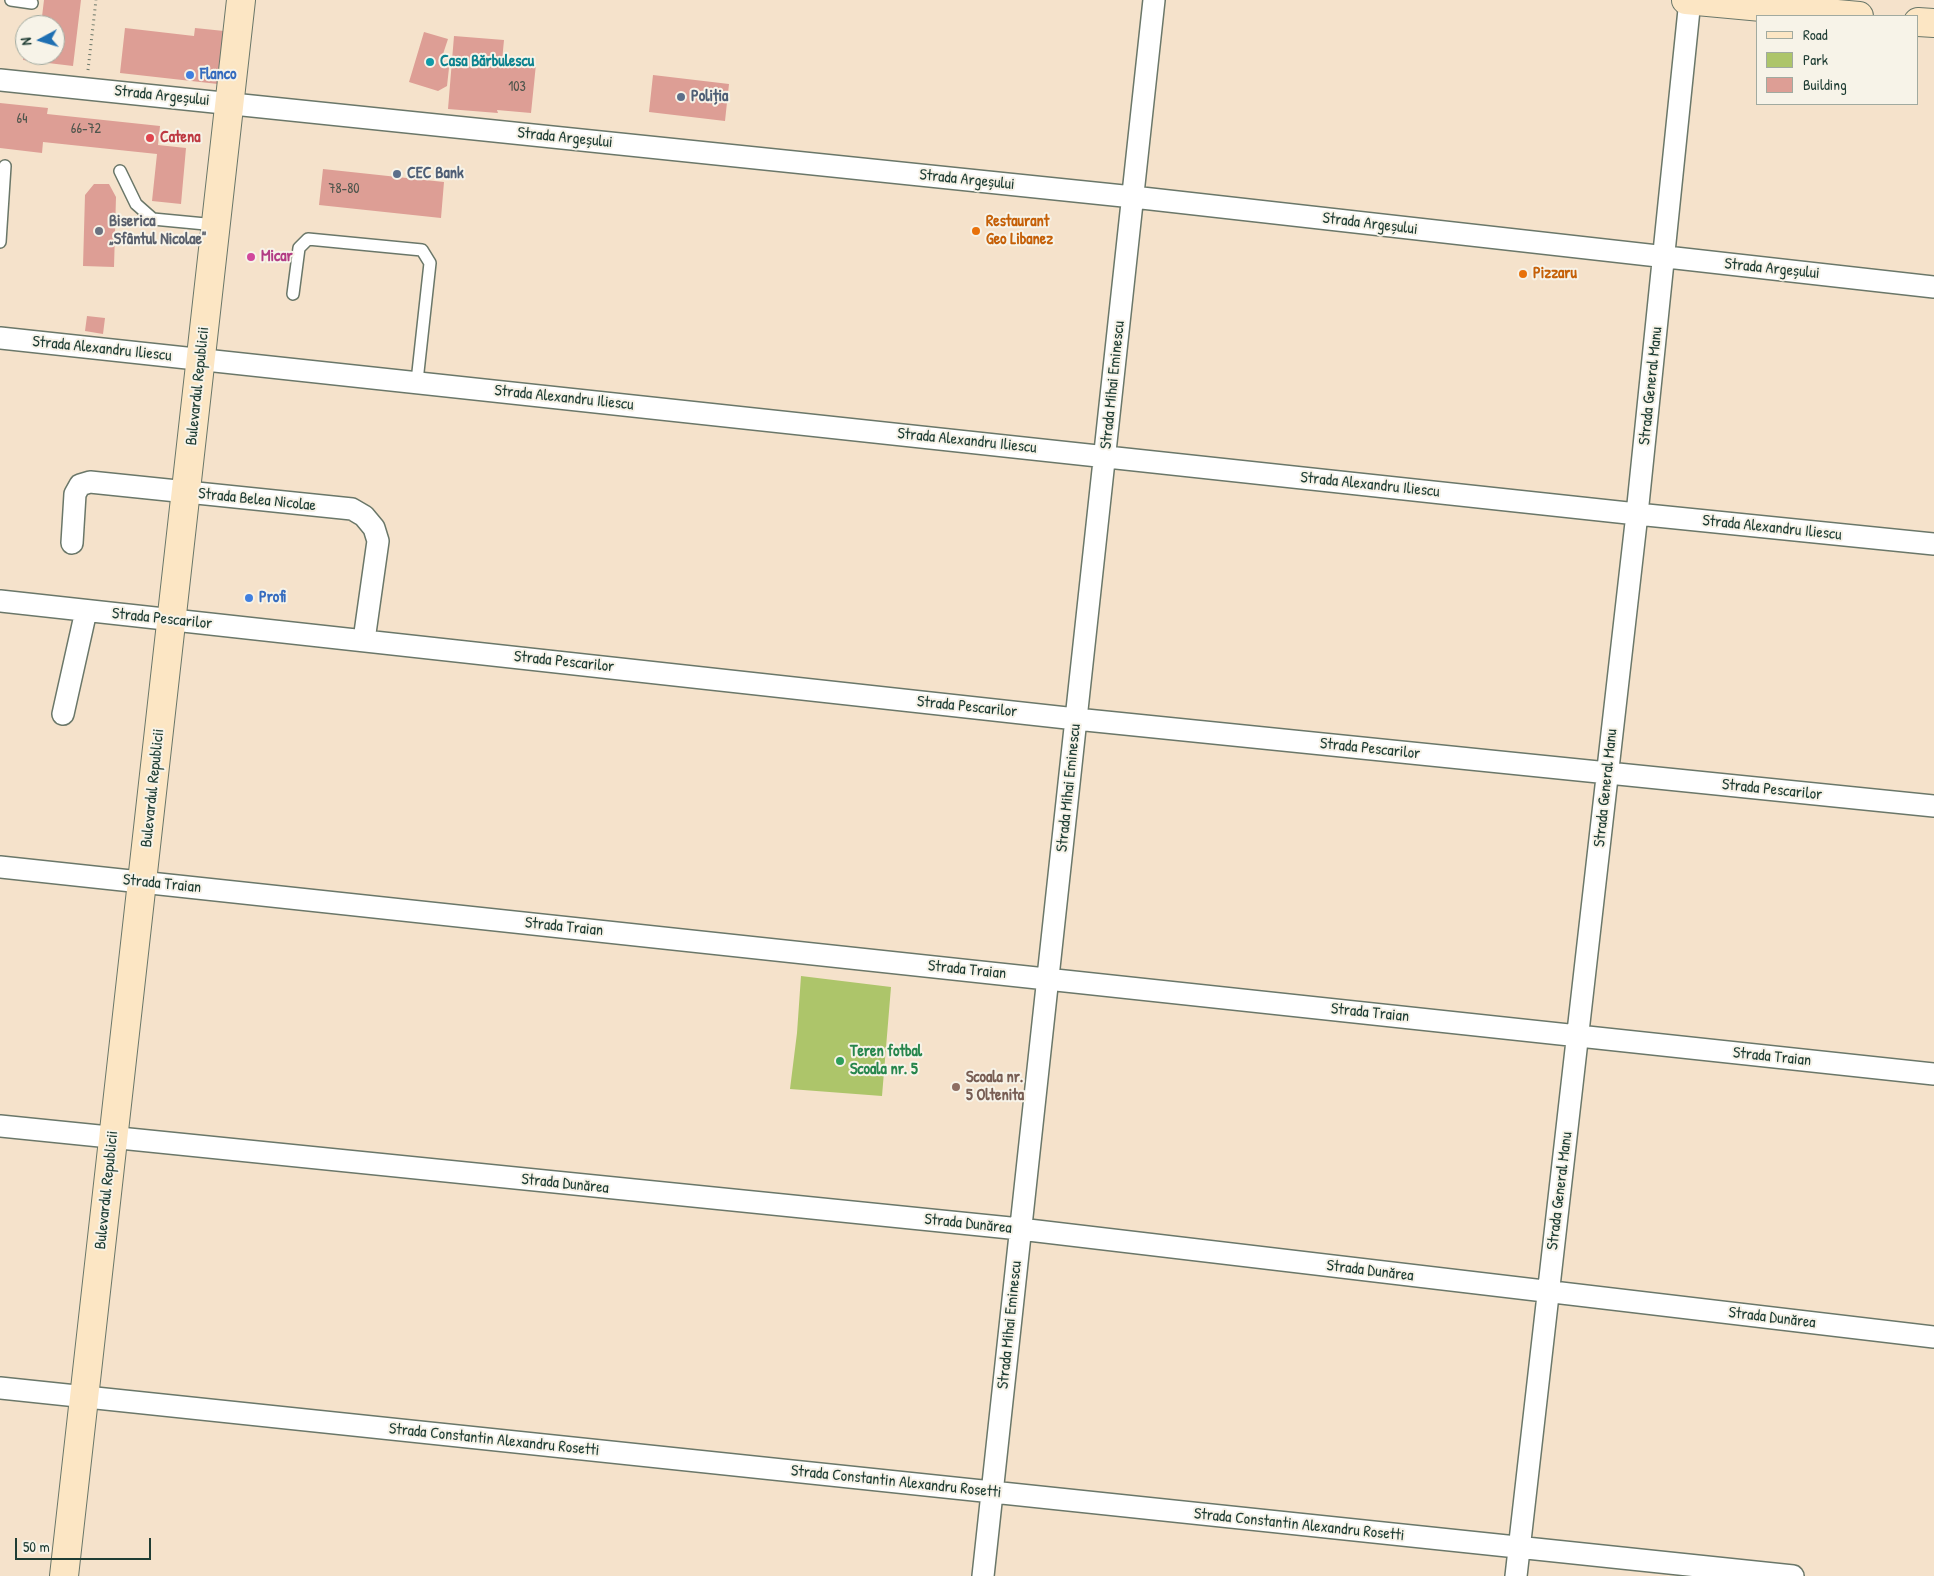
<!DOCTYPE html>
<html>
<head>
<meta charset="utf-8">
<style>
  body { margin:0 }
  #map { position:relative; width:1934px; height:1576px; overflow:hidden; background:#f5e2cb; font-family:"Patrick Hand",sans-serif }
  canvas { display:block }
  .legend { position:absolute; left:1756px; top:15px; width:162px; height:90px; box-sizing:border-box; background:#f7f3e8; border:1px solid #a1aaa0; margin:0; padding:6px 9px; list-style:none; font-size:15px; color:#1f3d34 }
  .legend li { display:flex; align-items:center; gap:10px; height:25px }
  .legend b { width:25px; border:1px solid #a1aaa0 }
  .north { position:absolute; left:15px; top:15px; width:50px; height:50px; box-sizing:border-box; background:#f7f3e8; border:1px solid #a1aaa0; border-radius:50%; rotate:264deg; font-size:14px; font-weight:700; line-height:20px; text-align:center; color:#1f3d34 }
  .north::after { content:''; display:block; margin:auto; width:18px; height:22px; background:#1f6fb2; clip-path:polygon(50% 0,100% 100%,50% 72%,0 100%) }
  .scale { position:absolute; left:15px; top:1538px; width:136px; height:22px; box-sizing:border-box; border:2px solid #1f3d34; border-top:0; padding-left:6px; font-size:15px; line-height:18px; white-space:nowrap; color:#1f3d34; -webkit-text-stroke:4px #f7f3e8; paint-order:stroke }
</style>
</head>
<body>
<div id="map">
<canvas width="1934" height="1576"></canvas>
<ul class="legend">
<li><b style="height:6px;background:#fce6c4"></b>Road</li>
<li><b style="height:14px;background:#adc56a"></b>Park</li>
<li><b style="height:14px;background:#dd9e95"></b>Building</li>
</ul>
<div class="north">N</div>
<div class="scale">50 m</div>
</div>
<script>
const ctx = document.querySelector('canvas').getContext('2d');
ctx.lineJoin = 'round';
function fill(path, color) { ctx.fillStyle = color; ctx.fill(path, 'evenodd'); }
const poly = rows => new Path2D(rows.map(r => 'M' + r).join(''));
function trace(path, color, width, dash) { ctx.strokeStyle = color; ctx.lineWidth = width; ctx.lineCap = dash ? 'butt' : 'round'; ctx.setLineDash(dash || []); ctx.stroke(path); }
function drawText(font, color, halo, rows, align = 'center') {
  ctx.font = font + ' "Patrick Hand",sans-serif'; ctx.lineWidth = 4; ctx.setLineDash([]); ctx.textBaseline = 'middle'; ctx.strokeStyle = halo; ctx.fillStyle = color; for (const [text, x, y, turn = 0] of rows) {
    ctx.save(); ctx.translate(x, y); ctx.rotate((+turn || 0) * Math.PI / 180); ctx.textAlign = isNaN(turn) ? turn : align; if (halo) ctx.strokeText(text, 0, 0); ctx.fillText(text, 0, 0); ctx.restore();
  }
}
const green = poly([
  [801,976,891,987,882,1096,790,1089,797,1033]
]);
const building = poly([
  [44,0,81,0,73,66,23,60,24,55,55,55,55,25,41,25],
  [125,28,194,36,195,28,224,31,218,84,120,73],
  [424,32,448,39,442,57,449,68,447,86,438,91,409,82],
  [454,36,504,40,502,61,536,64,531,113,497,110,498,113,448,109],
  [653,75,729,84,725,121,649,112],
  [0,103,48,108,47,114,160,126,158,145,186,148,181,204,152,201,157,154,43,142,42,153,0,148],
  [323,169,444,182,441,218,319,205],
  [94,184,109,184,116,197,114,267,83,266,85,195],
  [87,316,105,318,103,334,85,331]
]);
const path = poly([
  [88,70,96,0]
]);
const lane = poly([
  [11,0,32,3],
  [120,171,136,204,153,219,216,225],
  [0,242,5,166],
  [293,294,299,248,308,239,422,250,430,263,417,381]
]);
const street = poly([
  [0,80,1133,197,1934,287],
  [0,338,1637,514,1934,544],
  [72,543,75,494,80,485,90,482,352,509,364,516,374,528,378,541,364,640],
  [0,601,1076,719,1934,806],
  [63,714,86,611],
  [0,867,1934,1074],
  [0,1126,1020,1229,1934,1337],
  [0,1388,1793,1576],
  [983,1576,1154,0],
  [1516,1576,1637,514,1690,0]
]);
const secondary = poly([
  [1686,0,1859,16],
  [1918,22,1934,23],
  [64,1576,241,0]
]);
const markers = [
  [430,62,5,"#0f9aa8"],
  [190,75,5,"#3f7fe0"],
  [681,97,5,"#5c6f8a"],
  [150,138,5,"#e0444e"],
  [397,174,5,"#5c6f8a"],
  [99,231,5,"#6b7280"],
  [976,231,5,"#e8710a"],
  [251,257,5,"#d1479c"],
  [1523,274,5,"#e8710a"],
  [249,598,5,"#3f7fe0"],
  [840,1061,5,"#2e9e5b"],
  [956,1087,5,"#8d6e63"]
];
const numberNames = [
  ["103",517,87],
  ["64",22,119],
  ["66-72",86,129],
  ["78-80",344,189]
];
const cultureNames = [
  ["Casa Bărbulescu",440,62]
];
const shopNames = [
  ["Flanco",200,75],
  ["Profi",259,598]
];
const streetNames = [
  ["Strada Argeșului",162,96,6],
  ["Strada Argeșului",565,138,6],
  ["Strada Argeșului",967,180,6],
  ["Strada Argeșului",1370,224,7],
  ["Strada Argeșului",1772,269,6],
  ["Strada Alexandru Iliescu",102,349,6],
  ["Strada Mihai Eminescu",1113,385,-84],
  ["Bulevardul Republicii",198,386,-84],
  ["Strada General Manu",1651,386,-84],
  ["Strada Alexandru Iliescu",564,398,6],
  ["Strada Alexandru Iliescu",967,441,6],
  ["Strada Alexandru Iliescu",1370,485,6],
  ["Strada Belea Nicolae",257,500,6],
  ["Strada Alexandru Iliescu",1772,528,6],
  ["Strada Pescarilor",162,619,6],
  ["Strada Pescarilor",564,662,6],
  ["Strada Pescarilor",967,707,6],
  ["Strada Pescarilor",1370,749,6],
  ["Bulevardul Republicii",153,788,-84],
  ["Strada Mihai Eminescu",1069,788,-84],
  ["Strada General Manu",1606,788,-84],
  ["Strada Pescarilor",1772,790,6],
  ["Strada Traian",162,884,6],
  ["Strada Traian",564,927,6],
  ["Strada Traian",967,970,6],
  ["Strada Traian",1370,1013,6],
  ["Strada Traian",1772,1057,6],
  ["Strada Dunărea",565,1184,6],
  ["Bulevardul Republicii",107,1190,-84],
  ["Strada General Manu",1560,1191,-83],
  ["Strada Dunărea",968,1224,6],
  ["Strada Dunărea",1370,1271,7],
  ["Strada Dunărea",1772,1318,7],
  ["Strada Mihai Eminescu",1010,1325,-84],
  ["Strada Constantin Alexandru Rosetti",494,1440,6],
  ["Strada Constantin Alexandru Rosetti",896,1482,6],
  ["Strada Constantin Alexandru Rosetti",1299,1525,6]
];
const serviceNames = [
  ["Poliția",691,97],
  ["CEC Bank",407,174]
];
const healthNames = [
  ["Catena",160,138]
];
const worshipNames = [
  ["Biserica",109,222],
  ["„Sfântul Nicolae\"",109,240]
];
const foodNames = [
  ["Restaurant",986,222],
  ["Geo Libanez",986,240],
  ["Pizzaru",1533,274]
];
const hotelNames = [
  ["Micar",261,257]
];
const leisureNames = [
  ["Teren fotbal",850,1052],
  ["Scoala nr. 5",850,1070]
];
const educationNames = [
  ["Scoala nr.",966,1078],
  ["5 Oltenita",966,1096]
];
fill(green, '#adc56a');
fill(building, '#dd9e95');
trace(lane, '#6a7769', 14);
trace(street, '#6a7769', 24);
trace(secondary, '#6a7769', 30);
trace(path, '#6a7769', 3, [1, 4]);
trace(lane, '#fff', 11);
trace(street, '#fff', 21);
trace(secondary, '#fce6c4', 28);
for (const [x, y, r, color] of markers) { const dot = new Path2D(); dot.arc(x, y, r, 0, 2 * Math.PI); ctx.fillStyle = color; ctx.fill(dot); trace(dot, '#f7f3e8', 2); }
drawText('14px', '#4e554c', null, numberNames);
drawText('bold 16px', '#0d838f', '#f7f3e8', cultureNames, 'left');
drawText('bold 16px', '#366cbe', '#f7f3e8', shopNames, 'left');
drawText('16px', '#1f3d34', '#f7f3e8', streetNames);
drawText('bold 16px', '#4e5e75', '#f7f3e8', serviceNames, 'left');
drawText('bold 16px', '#be3a42', '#f7f3e8', healthNames, 'left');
drawText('bold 16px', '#5b616d', '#f7f3e8', worshipNames, 'left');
drawText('bold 16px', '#c56008', '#f7f3e8', foodNames, 'left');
drawText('bold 16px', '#b23c85', '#f7f3e8', hotelNames, 'left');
drawText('bold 16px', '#27864d', '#f7f3e8', leisureNames, 'left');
drawText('bold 16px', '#785e54', '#f7f3e8', educationNames, 'left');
</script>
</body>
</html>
